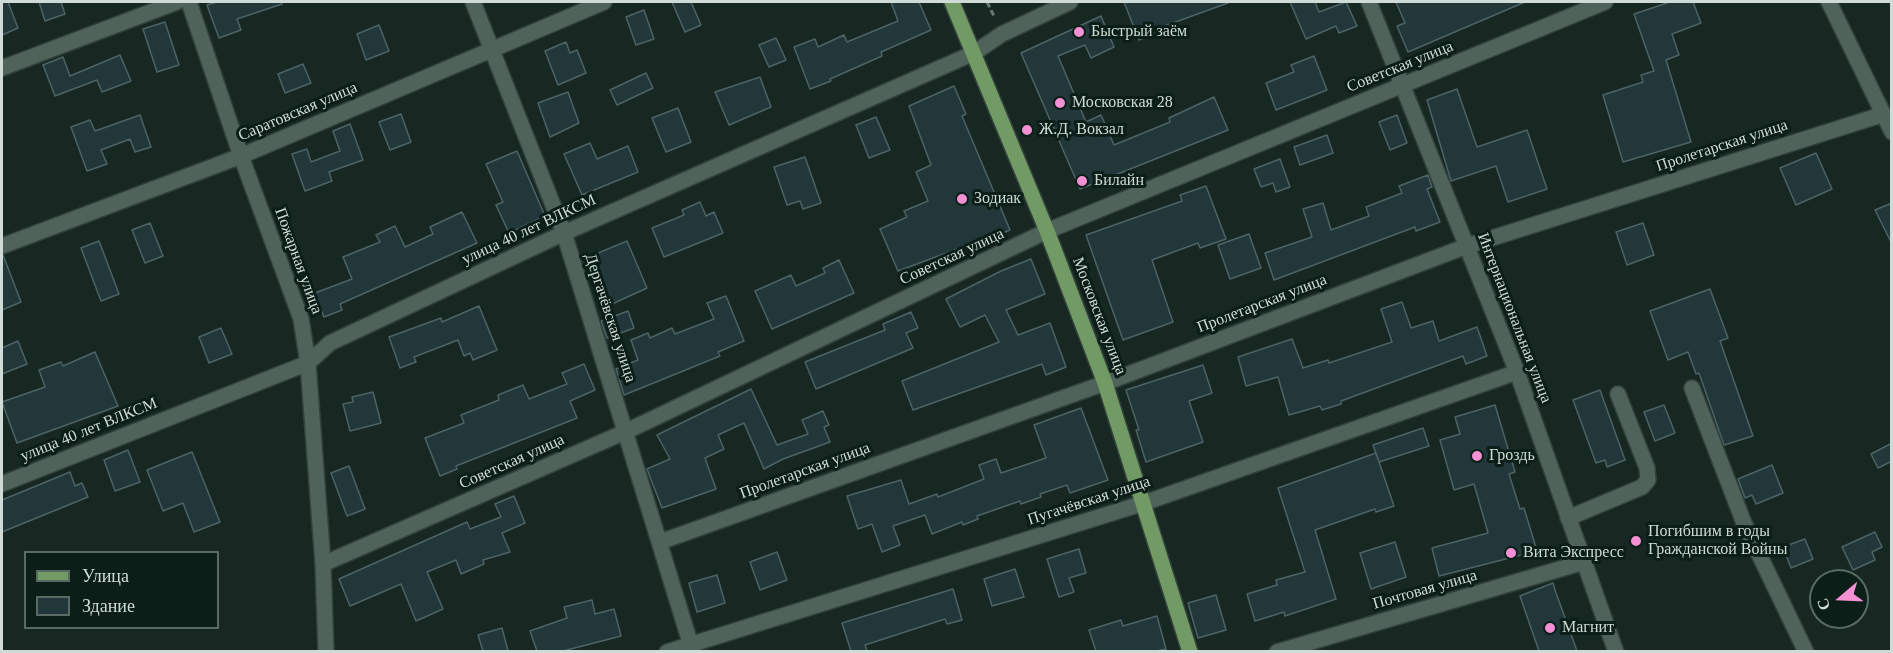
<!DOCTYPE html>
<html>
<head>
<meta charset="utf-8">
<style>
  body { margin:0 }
  #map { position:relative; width:1893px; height:653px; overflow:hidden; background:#162821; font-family:Georgia,serif }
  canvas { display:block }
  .frame { position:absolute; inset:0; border:3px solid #cfdbd6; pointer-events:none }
  .legend { position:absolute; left:24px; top:551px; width:195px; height:78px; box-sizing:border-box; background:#0c1e18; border:2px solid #5a6a64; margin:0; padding:8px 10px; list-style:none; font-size:18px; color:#cfdbd6 }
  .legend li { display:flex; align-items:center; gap:12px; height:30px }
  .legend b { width:30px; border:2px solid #5a6a64 }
  .north { position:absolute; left:1809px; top:569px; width:60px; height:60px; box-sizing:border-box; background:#0c1e18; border:2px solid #5a6a64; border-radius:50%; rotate:251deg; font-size:16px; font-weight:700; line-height:24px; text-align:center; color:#cfdbd6 }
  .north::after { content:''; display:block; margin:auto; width:21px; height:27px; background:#f491d4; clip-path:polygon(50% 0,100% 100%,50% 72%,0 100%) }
</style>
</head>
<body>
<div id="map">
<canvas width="1893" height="653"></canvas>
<div class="frame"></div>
<ul class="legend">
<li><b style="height:8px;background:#729a64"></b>Улица</li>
<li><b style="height:16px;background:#213739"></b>Здание</li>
</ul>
<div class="north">С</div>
</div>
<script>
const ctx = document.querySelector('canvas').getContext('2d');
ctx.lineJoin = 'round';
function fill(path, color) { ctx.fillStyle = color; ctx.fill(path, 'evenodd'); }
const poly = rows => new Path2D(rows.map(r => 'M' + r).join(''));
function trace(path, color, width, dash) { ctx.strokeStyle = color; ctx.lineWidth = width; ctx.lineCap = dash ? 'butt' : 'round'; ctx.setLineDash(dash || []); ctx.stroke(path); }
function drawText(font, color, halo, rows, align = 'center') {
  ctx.font = font + ' Georgia,serif'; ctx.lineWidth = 6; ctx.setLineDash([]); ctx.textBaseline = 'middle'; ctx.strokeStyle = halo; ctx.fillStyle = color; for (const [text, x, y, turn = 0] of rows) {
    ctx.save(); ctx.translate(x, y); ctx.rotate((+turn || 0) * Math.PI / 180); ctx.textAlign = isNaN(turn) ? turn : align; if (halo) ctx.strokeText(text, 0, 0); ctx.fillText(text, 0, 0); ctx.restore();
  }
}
const building = poly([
  [2,2,8,2,18,28,2,35,2,2],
  [39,2,61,2,65,14,45,21,39,2],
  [217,2,281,2,282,4,237,19,241,30,219,38,207,5,217,2],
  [672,2,691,2,701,25,685,32,672,2],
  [891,2,919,2,931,30,881,52,882,56,830,79,831,81,810,89,794,47,815,39,818,47,844,35,847,42,898,21,891,2],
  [1124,2,1227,2,1228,3,1159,28,1160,31,1139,40,1124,2],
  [1290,2,1315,2,1319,12,1346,2,1357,26,1339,33,1336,26,1306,39,1290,2],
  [1396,2,1525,2,1408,52,1397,26,1405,23,1396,2],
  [1670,2,1693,2,1701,23,1672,34,1679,55,1666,60,1691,142,1623,162,1603,95,1643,82,1641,75,1654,71,1634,14,1670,2],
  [644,10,654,39,636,45,626,17,644,10],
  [1101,16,1114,47,1091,58,1085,45,1058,56,1086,122,1101,115,1114,145,1170,122,1169,118,1214,97,1228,130,1080,189,1021,53,1101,16],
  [165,22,179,65,157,72,143,29,165,22],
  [379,25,389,51,366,60,357,34,379,25],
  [776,38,786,60,769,67,759,45,776,38],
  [566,42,570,53,577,50,586,73,558,85,545,51,566,42],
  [120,55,131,81,102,92,97,80,55,96,43,65,63,57,70,76,120,55],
  [1314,56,1327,90,1276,110,1266,83,1294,72,1291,65,1314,56],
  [303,64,311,83,285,93,278,74,303,64],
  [646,73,653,88,617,105,610,90,646,73],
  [760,77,771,107,729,125,715,92,760,77],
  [954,86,966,114,962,116,1010,230,958,252,957,249,898,271,880,229,907,217,904,211,928,201,916,172,931,165,909,106,954,86],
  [1457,89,1477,147,1527,130,1547,189,1508,202,1496,166,1451,181,1427,100,1457,89],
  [568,92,579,123,550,137,538,103,568,92],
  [678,108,691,142,666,152,652,118,678,108],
  [401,114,411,142,390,150,379,122,401,114],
  [140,115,151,147,135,152,130,139,101,150,107,164,87,171,71,127,90,120,95,131,140,115],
  [1397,115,1407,143,1390,150,1379,122,1397,115],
  [876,117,890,150,869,158,856,125,876,117],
  [350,124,363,160,329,172,332,181,305,191,292,154,307,149,311,162,340,151,333,131,350,124],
  [1327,135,1333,153,1300,165,1294,147,1327,135],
  [590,143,597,159,628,146,638,172,582,195,564,154,590,143],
  [517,151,545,216,509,233,496,205,503,202,486,164,517,151],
  [1816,153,1832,189,1796,205,1780,168,1816,153],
  [805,157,821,203,803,209,800,201,787,205,774,167,805,157],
  [1280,159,1290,187,1276,192,1273,183,1261,187,1254,169,1280,159],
  [1428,175,1432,187,1427,189,1440,222,1416,231,1415,227,1274,280,1265,253,1312,237,1303,209,1323,203,1331,230,1369,216,1366,207,1402,193,1399,186,1428,175],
  [1206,186,1226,239,1200,248,1198,243,1152,260,1173,322,1123,340,1086,235,1182,201,1180,195,1206,186],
  [700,202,706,216,714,212,723,233,664,257,652,228,684,215,682,210,700,202],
  [1892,203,1892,244,1875,210,1892,203],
  [462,212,477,243,340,304,342,310,324,317,315,293,352,279,343,257,380,242,376,235,395,226,405,247,433,234,430,227,462,212],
  [150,223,163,256,145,263,132,230,150,223],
  [1643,223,1654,255,1627,265,1616,232,1643,223],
  [1249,234,1261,268,1230,279,1218,245,1249,234],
  [99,241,119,294,101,301,81,248,99,241],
  [627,241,647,288,612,304,591,256,627,241],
  [3,255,21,302,2,310,2,256,3,255],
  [1031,259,1045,294,1006,310,1018,335,1050,323,1066,367,1046,375,1042,364,913,410,902,381,999,342,985,315,960,327,946,299,1001,271,1031,259],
  [839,260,854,293,772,329,755,291,791,275,796,286,825,273,823,268,839,260],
  [1710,289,1728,338,1720,341,1753,436,1724,445,1699,373,1696,374,1688,352,1668,360,1650,311,1710,289],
  [726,296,744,341,718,352,720,356,624,395,616,369,638,360,631,340,648,333,650,338,672,328,675,334,714,319,707,303,726,296],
  [1402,302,1411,328,1433,321,1439,341,1477,327,1487,356,1466,364,1463,356,1341,401,1341,404,1322,410,1320,406,1289,415,1278,377,1246,386,1238,357,1292,339,1303,368,1328,360,1329,363,1392,342,1381,309,1402,302],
  [479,306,497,350,473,360,470,353,464,356,458,340,414,357,416,362,400,368,389,337,441,318,442,322,479,306],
  [628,311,634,328,607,338,601,321,628,311],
  [911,312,918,328,906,333,913,348,816,389,805,362,885,330,883,324,911,312],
  [221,328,232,354,209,363,199,337,221,328],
  [18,341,27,364,2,374,2,348,18,341],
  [95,352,118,406,17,443,2,402,45,387,39,370,61,362,63,366,95,352],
  [584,364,595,390,570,401,577,418,456,466,457,469,440,476,425,438,464,423,461,415,499,400,498,395,523,385,529,399,567,384,562,373,584,364],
  [1203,365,1212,393,1189,401,1203,442,1146,462,1136,430,1139,430,1126,390,1203,365],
  [751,389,777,445,808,434,802,420,823,411,829,425,824,427,830,442,783,459,764,469,744,423,718,435,724,449,705,458,716,489,662,508,647,469,670,459,657,435,751,389],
  [1600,390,1625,460,1607,467,1605,460,1596,463,1573,400,1600,390],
  [373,392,381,423,350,431,343,404,353,402,352,397,373,392],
  [1495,405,1515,472,1509,474,1520,509,1524,508,1537,551,1439,576,1432,548,1488,533,1474,484,1454,490,1440,440,1460,434,1455,417,1495,405],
  [1664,405,1675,433,1655,441,1644,412,1664,405],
  [1081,408,1108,480,1070,493,1067,485,1040,494,1041,497,1021,504,1020,501,977,516,978,519,963,525,962,522,932,534,925,515,893,526,900,545,882,552,872,524,858,529,847,496,901,480,909,504,937,494,938,497,984,479,979,465,996,459,1001,473,1046,458,1034,425,1081,408],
  [1423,428,1429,446,1379,462,1373,445,1423,428],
  [1892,443,1892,461,1878,468,1871,454,1892,443],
  [128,450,140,482,115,491,104,460,128,450],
  [192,452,220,522,194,532,183,503,163,511,147,470,192,452],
  [1376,453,1394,506,1376,512,1375,509,1315,530,1336,599,1285,616,1284,612,1255,621,1247,594,1277,585,1276,580,1305,572,1278,488,1376,453],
  [1772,465,1783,493,1756,504,1752,495,1745,498,1738,479,1772,465],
  [349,466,365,509,347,516,331,473,349,466],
  [70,472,75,486,82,483,88,497,2,532,2,500,70,472],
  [514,496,525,523,502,533,510,552,483,560,484,564,461,574,456,560,427,572,443,609,416,621,401,584,350,606,339,579,467,522,470,529,501,517,495,504,514,496],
  [1875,532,1882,547,1872,552,1875,560,1853,570,1842,547,1875,532],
  [1805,539,1813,559,1791,568,1783,547,1805,539],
  [1395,542,1406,577,1371,589,1360,553,1395,542],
  [1079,549,1086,573,1069,578,1074,592,1059,597,1047,559,1079,549],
  [777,552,787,580,760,590,750,562,777,552],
  [1015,569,1024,597,992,606,984,579,1015,569],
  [717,575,725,603,697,612,689,583,717,575],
  [1553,583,1556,593,1577,651,1539,651,1523,605,1520,596,1553,583],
  [953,589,962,620,947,624,945,619,865,645,867,651,851,651,842,623,953,589],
  [1216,595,1226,630,1198,638,1188,603,1216,595],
  [592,600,595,614,614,609,621,636,563,651,537,651,530,631,567,618,564,607,592,600],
  [1157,616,1166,649,1156,651,1096,651,1089,630,1121,620,1123,626,1157,616],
  [502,628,508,651,483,651,478,635,502,628]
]);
const path = poly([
  [987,2,995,18]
]);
const minor = poly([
  [189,2,241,156,301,319,308,363,323,564,326,652],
  [473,2,564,233,693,652],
  [1369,2,1517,372,1616,652],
  [1829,2,1892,132],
  [2,68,177,2],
  [2,246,241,156,604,2],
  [1692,388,1744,523,1806,652],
  [2,484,308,363,330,343,564,233,974,53,1002,34,1070,2],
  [1568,518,1642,487,1648,480,1647,468,1618,394],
  [660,542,1105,383,1467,246,1881,115],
  [323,564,627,431,1047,231,1605,2],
  [667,652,1144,503,1517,372],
  [1277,652,1584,562]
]);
const major = poly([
  [952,2,1047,231,1105,383,1190,652]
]);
const markers = [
  [1079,32,6,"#f491d4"],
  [1060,103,6,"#f491d4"],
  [1027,130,6,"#f491d4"],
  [1082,181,6,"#f491d4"],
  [962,199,6,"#f491d4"],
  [1477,456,6,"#f491d4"],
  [1636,541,6,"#f491d4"],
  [1511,553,6,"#f491d4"],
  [1550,628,6,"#f491d4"]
];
const poiNames = [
  ["Быстрый заём",1091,32],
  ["Московская 28",1072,103],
  ["Ж.Д. Вокзал",1039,130],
  ["Билайн",1094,181],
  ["Зодиак",974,199],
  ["Гроздь",1489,456],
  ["Погибшим в годы",1648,532],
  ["Гражданской Войны",1648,550],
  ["Вита Экспресс",1523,553],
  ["Магнит",1562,628]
];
const streetNames = [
  ["Советская улица",1400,67,-22],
  ["Саратовская улица",298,112,-23],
  ["Пролетарская улица",1722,146,-18],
  ["улица 40 лет ВЛКСМ",529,230,-25],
  ["Советская улица",952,257,-25],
  ["Пожарная улица",298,261,70],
  ["Пролетарская улица",1262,304,-21],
  ["Московская улица",1099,316,69],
  ["Дергачёвская улица",610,318,72],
  ["Интернациональная улица",1514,318,69],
  ["улица 40 лет ВЛКСМ",89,430,-22],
  ["Советская улица",512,462,-24],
  ["Пролетарская улица",805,471,-20],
  ["Пугачёвская улица",1089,501,-18],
  ["Почтовая улица",1425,590,-16]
];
fill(building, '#213739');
trace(building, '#4d6365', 1.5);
trace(minor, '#33413c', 18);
trace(major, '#33413c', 18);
trace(path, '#697872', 3, [6, 3]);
trace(minor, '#4f635b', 15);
trace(major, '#729a64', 15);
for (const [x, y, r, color] of markers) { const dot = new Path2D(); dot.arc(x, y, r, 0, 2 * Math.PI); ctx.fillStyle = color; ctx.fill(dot); trace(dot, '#0c1e18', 2); }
drawText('16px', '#cfdbd6', '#0c1e18', poiNames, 'left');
drawText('16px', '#cfdbd6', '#0c1e18', streetNames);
</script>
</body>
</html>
